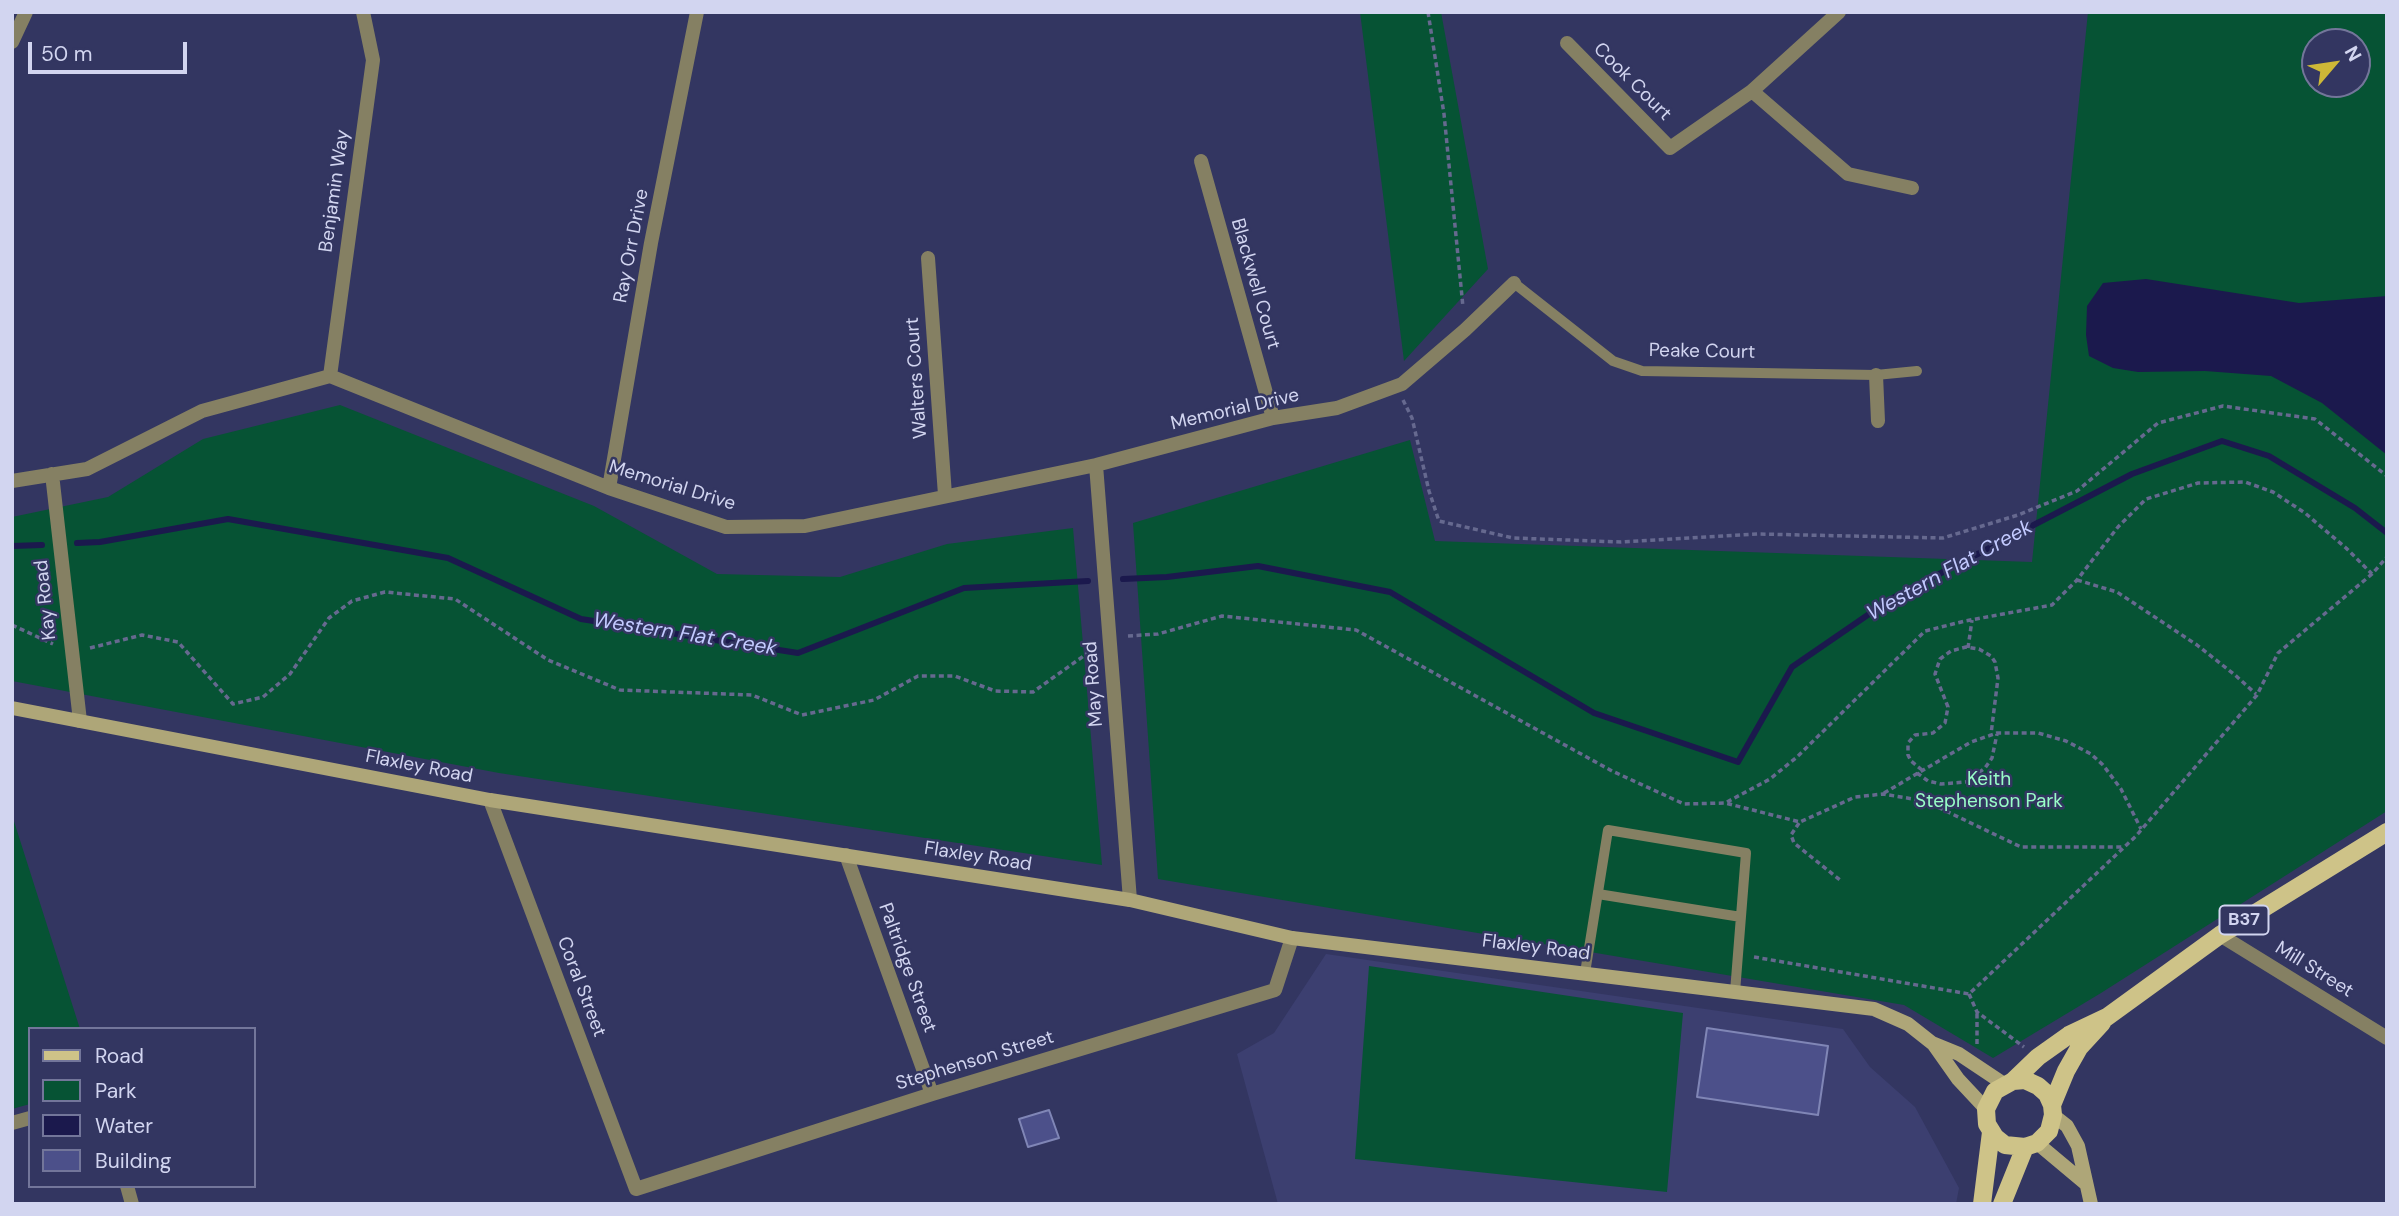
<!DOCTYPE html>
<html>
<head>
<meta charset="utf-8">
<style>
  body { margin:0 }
  #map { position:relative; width:2399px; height:1216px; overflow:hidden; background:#333661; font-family:"DM Sans",sans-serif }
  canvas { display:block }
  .frame { position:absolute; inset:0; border:14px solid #d2d5f0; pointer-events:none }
  .legend { position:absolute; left:28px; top:1027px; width:228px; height:161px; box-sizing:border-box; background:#333661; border:2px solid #73769a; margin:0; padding:9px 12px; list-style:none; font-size:21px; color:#d2d5f0 }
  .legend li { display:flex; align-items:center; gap:14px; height:35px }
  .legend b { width:35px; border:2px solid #73769a }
  .north { position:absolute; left:2301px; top:28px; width:70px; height:70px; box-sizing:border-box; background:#333661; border:2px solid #73769a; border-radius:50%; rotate:61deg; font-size:19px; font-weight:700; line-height:28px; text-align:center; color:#d2d5f0 }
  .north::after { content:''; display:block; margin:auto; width:24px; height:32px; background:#ceb837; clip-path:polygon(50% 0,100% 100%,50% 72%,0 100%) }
  .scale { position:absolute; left:28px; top:42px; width:159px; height:32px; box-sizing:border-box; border:4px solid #d2d5f0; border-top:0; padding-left:9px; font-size:21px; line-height:24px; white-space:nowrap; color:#d2d5f0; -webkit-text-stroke:5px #333661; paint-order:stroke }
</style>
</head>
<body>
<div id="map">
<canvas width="2399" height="1216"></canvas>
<div class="frame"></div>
<ul class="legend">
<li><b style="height:9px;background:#cec388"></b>Road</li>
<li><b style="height:19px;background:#065334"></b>Park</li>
<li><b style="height:19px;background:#1b194d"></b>Water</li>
<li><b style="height:19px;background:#4c508a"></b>Building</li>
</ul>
<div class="north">N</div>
<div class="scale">50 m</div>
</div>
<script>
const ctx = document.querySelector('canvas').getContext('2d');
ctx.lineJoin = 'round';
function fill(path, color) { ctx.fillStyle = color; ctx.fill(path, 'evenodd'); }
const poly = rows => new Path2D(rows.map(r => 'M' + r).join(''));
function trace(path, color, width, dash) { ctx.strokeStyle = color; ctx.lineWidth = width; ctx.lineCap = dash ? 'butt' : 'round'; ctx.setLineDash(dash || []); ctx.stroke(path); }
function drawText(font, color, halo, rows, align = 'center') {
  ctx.font = font + ' "DM Sans",sans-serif'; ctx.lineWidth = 5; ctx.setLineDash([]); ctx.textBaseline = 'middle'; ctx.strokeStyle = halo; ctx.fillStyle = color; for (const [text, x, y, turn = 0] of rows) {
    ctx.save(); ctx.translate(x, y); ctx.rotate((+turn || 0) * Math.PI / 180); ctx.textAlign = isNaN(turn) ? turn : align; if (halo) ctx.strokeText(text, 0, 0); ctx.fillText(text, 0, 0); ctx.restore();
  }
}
const built = poly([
  [1326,954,1843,1029,1870,1067,1915,1107,1959,1188,1956,1204,1278,1204,1237,1054,1274,1033]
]);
const green = poly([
  [1360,12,1441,12,1488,269,1404,361],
  [2088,12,2387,12,2387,811,2101,993,1993,1058,1904,1005,1158,879,1133,523,1410,440,1435,541,2032,562],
  [2315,42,2357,42,2357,84,2315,84],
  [340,405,594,506,717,574,840,577,947,544,1073,528,1102,865,499,773,12,681,12,517,108,497,203,439],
  [12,815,80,1029,30,1029,30,1104,12,1109],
  [1369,966,1683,1013,1667,1192,1355,1159]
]);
const water = poly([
  [2146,279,2299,303,2387,296,2387,455,2322,403,2271,376,2205,371,2138,372,2113,368,2089,356,2086,335,2087,306,2103,283]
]);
const stream = poly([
  [77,543,100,542,228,519,448,558,581,619,798,653,964,588,1088,581],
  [12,546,42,545],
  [1123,579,1167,577,1258,566,1390,592,1594,713,1738,762,1792,667,1891,599,2132,474,2222,441,2269,456,2355,508,2387,533]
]);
const building = poly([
  [1707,1028,1828,1046,1818,1115,1697,1097,1707,1028],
  [1049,1110,1059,1138,1028,1147,1019,1119,1049,1110]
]);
const path = poly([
  [1428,12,1444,114,1463,307],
  [1403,400,1412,418,1429,491,1439,521,1513,538,1621,542,1758,534,1943,538,2018,515,2077,491,2158,423,2223,406,2315,419,2387,476],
  [2077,580,2117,592,2197,645,2235,675,2256,694],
  [12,625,53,644],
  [1128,636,1158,634,1222,616,1356,630,1612,771,1684,804,1725,803,1800,822,1855,797,1883,794,1925,801,2021,847,2124,847],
  [90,648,142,635,178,642,233,704,263,697,290,674,329,618,352,601,385,592,455,599,548,660,620,690,752,695,802,715,874,700,918,676,955,676,995,691,1033,692,1092,650],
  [1968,648,1972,620],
  [1922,770,1911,761,1908,755,1908,743,1915,735,1933,733,1945,723,1948,707,1935,674,1940,659,1951,651,1966,647,1979,649,1991,656,1995,662,1998,678,1991,734],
  [1917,773,1928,781,1941,784,1966,782,1985,768,1992,758,1997,734],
  [1884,793,1971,742,1997,733,2038,733,2066,741,2091,754,2103,765,2121,789,2141,829],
  [1727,802,1770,779,1797,757,1925,631,1965,621,2052,605,2077,580,2118,527,2146,499,2198,483,2245,482,2273,492,2305,513,2346,548,2372,574],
  [1799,823,1791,835,1794,843,1840,880],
  [1754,957,1969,994,2136,836,2257,695,2278,653,2372,574,2387,557],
  [1969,994,1977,1012,2024,1047],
  [1977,1044,1977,1012]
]);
const service = poly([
  [1514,283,1613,361,1642,371,1876,375,1917,371],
  [1598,894,1741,917],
  [1585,973,1608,830,1746,853,1735,992]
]);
const minor = poly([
  [12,42,26,12],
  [1567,43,1670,148,1752,91,1839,12],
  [1752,91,1848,174,1912,188],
  [1201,161,1273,418],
  [928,258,945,495],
  [1876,375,1878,421],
  [330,376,373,60,363,12],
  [1096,465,1130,900],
  [52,474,80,721],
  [12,481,87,469,202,411,330,376,609,488,726,527,805,526,1096,465,1273,418,1337,408,1402,384,1465,330,1514,283],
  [609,488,651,243,697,12],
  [490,800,636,1189,932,1094,1275,990,1292,938],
  [846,855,932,1094],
  [2220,935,2387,1038],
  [12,1123,30,1118],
  [127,1186,132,1204]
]);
const secondary = poly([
  [12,708,490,800,1130,900,1292,938,1874,1009,1908,1024,1932,1043,1959,1054,2004,1084],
  [1934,1045,1958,1079,1986,1109],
  [2053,1115,2067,1126,2078,1146,2091,1204],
  [2037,1143,2086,1184]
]);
const primary = poly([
  [2013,1081,2038,1057,2069,1035,2107,1017,2220,935,2387,832],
  [2052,1105,2047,1094,2038,1086,2025,1080,2013,1081,1995,1091,1986,1109,1987,1124,1995,1137,2005,1145,2025,1147,2037,1143,2049,1131,2053,1115,2052,1105,2066,1071,2079,1048,2102,1023],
  [1982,1204,1991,1132],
  [2002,1204,2025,1147]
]);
const shields = [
  [2244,920,49]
];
const shieldNames = [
  ["B37",2244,920]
];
const streetNames = [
  ["Cook Court",1632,82,45],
  ["Benjamin Way",335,191,-82],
  ["Ray Orr Drive",632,246,-79],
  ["Blackwell Court",1255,284,74],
  ["Peake Court",1702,352,1],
  ["Walters Court",917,378,-94],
  ["Memorial Drive",1235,410,-13],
  ["Memorial Drive",672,486,17],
  ["Kay Road",46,600,-96],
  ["May Road",1094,684,-94],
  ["Flaxley Road",419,767,11],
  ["Flaxley Road",978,857,9],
  ["Flaxley Road",1536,948,7],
  ["Paltridge Street",907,968,70],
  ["Mill Street",2314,970,32],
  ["Coral Street",581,987,69],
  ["Stephenson Street",975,1061,-17]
];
const parkNames = [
  ["Keith",1989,780],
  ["Stephenson Park",1989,802]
];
const waterNames = [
  ["Western Flat Creek",1950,571,-29],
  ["Western Flat Creek",685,635,9]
];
fill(built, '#3c3f70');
fill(green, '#065334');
fill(water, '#1b194d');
trace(stream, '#1b194d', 6);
fill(building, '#4c508a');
trace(building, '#8086b6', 2);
trace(path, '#66698f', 3.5, [5, 3.5]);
trace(service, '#858063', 10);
trace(minor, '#858063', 14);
trace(secondary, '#aea678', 14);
trace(primary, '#cec388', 18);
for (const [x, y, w] of shields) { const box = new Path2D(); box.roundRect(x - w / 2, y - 14.5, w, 29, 5); ctx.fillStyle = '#333661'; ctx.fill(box); trace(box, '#d2d5f0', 2); }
drawText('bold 18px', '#d2d5f0', null, shieldNames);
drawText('19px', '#d2d5f0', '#333661', streetNames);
drawText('19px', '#98fdc7', '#333661', parkNames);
drawText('italic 21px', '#c3caff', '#333661', waterNames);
</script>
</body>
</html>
